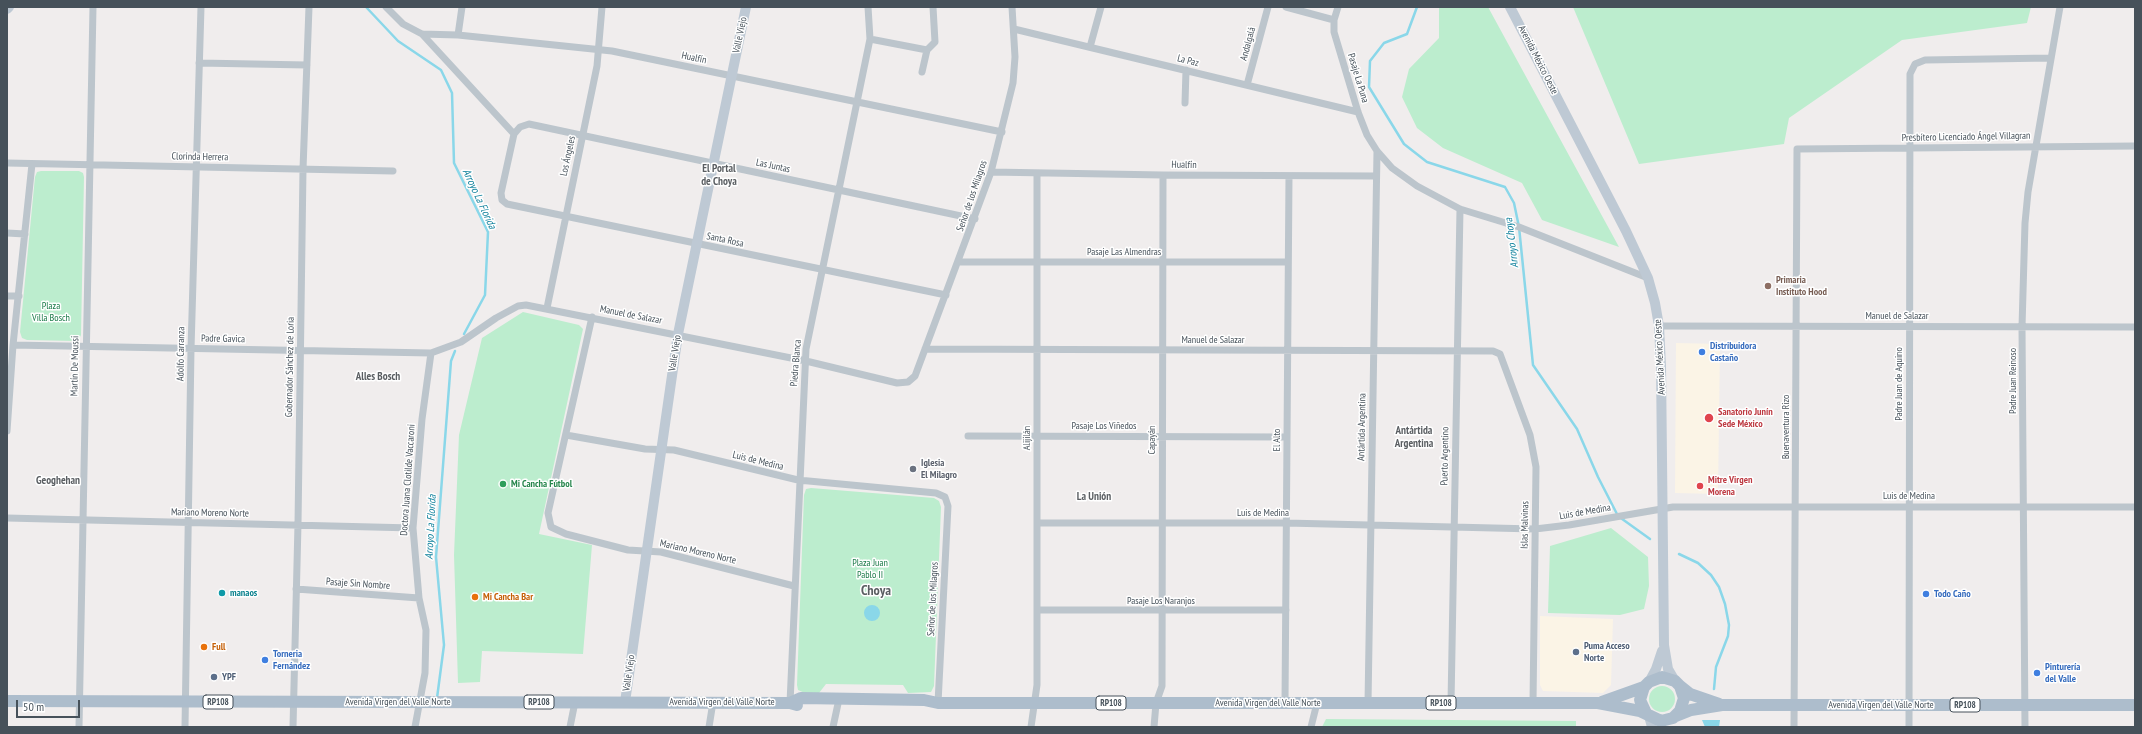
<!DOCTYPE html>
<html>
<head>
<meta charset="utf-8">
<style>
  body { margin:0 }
  #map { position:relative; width:2142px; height:734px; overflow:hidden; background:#f0eded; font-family:"PT Sans Narrow",sans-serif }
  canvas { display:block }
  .frame { position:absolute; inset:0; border:8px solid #46515a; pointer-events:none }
  .scale { position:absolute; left:16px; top:700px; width:64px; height:18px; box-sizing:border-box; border:2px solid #46515a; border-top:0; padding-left:5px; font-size:12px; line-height:14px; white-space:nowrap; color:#46515a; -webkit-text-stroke:3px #fff; paint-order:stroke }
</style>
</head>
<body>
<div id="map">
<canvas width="2142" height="734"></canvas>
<div class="frame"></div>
<div class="scale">50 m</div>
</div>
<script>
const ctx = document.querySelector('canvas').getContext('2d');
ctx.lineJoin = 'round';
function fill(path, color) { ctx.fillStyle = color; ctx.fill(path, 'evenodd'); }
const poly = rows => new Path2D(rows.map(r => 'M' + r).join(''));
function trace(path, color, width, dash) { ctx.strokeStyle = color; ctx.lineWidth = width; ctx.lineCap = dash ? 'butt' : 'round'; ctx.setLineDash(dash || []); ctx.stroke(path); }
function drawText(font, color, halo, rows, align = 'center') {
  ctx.font = font + ' "PT Sans Narrow",sans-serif'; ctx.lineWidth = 3; ctx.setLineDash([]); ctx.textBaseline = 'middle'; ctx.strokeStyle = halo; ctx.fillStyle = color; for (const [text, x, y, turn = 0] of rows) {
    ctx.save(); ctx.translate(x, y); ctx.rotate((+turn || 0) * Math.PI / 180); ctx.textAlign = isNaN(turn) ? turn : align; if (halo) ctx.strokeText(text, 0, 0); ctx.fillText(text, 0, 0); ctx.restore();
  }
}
const commercial = poly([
  [1676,343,1720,344,1718,494,1675,493],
  [1540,616,1613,619,1611,685,1603,693,1543,691,1540,685]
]);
const green = poly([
  [1439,7,1488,7,1619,247,1542,220,1522,183,1443,148,1417,128,1402,97,1409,69,1439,38],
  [1573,7,2031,7,2027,23,1902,40,1789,118,1784,144,1639,164],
  [41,171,79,171,83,173,84,177,81,335,79,339,75,341,27,340,22,338,20,332,35,177,37,172],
  [523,312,579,325,583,329,539,534,592,545,583,654,482,651,480,682,458,683,454,555,459,435,482,338],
  [811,488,934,498,939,501,941,507,934,686,931,692,908,693,903,685,826,684,819,693,805,693,798,690,797,685,804,495,806,489],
  [1611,528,1648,557,1649,586,1644,609,1620,615,1548,613,1550,546],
  '1649 699a13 13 0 1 1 26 0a13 13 0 1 1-26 0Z',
  [1326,719,1576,721,1576,727,1322,727]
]);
const water = poly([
  '864 613a8 8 0 1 1 16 0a8 8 0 1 1-16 0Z',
  [1702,720,1720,720,1719,727,1705,727]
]);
const stream = poly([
  [366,7,398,41,441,70,452,93,454,163,488,232,485,295,464,334],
  [1417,7,1407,34,1384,43,1370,61,1369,87,1404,144,1427,162,1505,187,1514,203,1519,227,1533,365,1577,429,1598,477,1618,516,1650,539],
  [1679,554,1698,563,1711,575,1719,587,1725,604,1729,625,1728,636,1716,667,1714,689],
  [437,698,444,645,436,557,451,361,455,351]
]);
const street = poly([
  [386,7,403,24,422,34,458,35,612,51,1002,132],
  [1286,7,1334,20],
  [1338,7,1334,20,1334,32,1358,112,1367,135,1377,151,1392,168,1417,186,1460,209,1519,227,1648,278],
  [1014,29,1358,112],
  [422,34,514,134],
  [458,35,462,7],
  [870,39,927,50],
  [1090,47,1101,7],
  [199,63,307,65],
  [922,72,927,50,935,42,933,7],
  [1247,85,1268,7],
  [1185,103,1186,70],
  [7,163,393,171],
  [991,172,1163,175,1376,176],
  [7,233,25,234],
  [959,262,1288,262],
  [946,295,507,204,502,200,501,193,514,134,520,127,529,124,975,219],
  [7,296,19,296],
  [547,308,597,66,602,7],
  [592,317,548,513,551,527,566,534,628,550,661,552,794,586],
  [1659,326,2135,327],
  [13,345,431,353,461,342,496,318,518,306,526,305,806,361,897,383,908,382,915,376,991,172,1013,83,1015,57,1012,7],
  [925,349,1493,351,1500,354,1530,435,1536,467,1533,703],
  [7,431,13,345,32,164],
  [566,435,645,449,674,450,798,480,936,493,945,497,948,506,938,703],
  [968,436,1287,437],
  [7,518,413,528],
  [1037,523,1286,523,1535,529,1569,525,1673,507,2135,507],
  [296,589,419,598],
  [1037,610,1286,610],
  [790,703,806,349,870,39,868,7],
  [1285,703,1289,176],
  [1368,703,1377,151],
  [1451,703,1460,209],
  [79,727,93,7],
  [185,727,191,349,201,7],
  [293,727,298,524,303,169,309,7],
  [415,727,425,673,426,630,419,598,413,528,422,419,431,353],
  [570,727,575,702],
  [709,727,713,702],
  [833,727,839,699],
  [1031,727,1037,685,1037,173],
  [1154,727,1156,703,1162,686,1163,175],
  [1311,727,1317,703],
  [1794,727,1797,149,2135,146],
  [1909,727,1910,74,1915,64,1925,60,2050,58],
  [2025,727,2022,327,2025,223,2028,192,2060,7]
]);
const secondary = poly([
  [1510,7,1626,231,1648,278,1655,303,1659,326,1661,366,1664,645,1668,669,1675,681],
  [7,9,9,7],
  [1649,682,1656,669,1662,651],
  [625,702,678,334,746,7],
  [1649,716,1652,727]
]);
const primary = poly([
  [1680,686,1690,694,1719,704],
  [7,701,790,703,797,705],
  [1602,702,1644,687],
  [790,703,801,698,924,700,938,703,1598,703,1640,711,1661,721,1673,718,1680,711,1684,698,1680,686,1675,681,1662,677,1649,682,1644,687,1640,700,1646,713],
  [1676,716,1691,710,1722,705,2135,705]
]);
const markers = [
  [1768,286,4,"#8d6e63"],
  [1702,352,4,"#3f7fe0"],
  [1709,418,5,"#e0444e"],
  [913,469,4,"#6b7280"],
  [503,484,4,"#2e9e5b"],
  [1700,486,4,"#e0444e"],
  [222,593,4,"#0f9aa8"],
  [1926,594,4,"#3f7fe0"],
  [475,597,4,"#e8710a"],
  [204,647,4,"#e8710a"],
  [1576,652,4,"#5c6f8a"],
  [265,660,4,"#3f7fe0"],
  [2037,673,4,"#3f7fe0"],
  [214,677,4,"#5c6f8a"]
];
const shields = [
  [218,702,30],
  [539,702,30],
  [1111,703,30],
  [1441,703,30],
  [1965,705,30]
];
const shieldNames = [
  ["RP108",218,702],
  ["RP108",539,702],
  ["RP108",1111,703],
  ["RP108",1441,703],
  ["RP108",1965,705]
];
const streetNames = [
  ["Valle Viejo",740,35,-78],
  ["Andalgalá",1248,44,-75],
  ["Hualfín",694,58,12],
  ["Avenida México Oeste",1538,60,63],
  ["La Paz",1188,61,14],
  ["Pasaje La Puna",1358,78,73],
  ["Presbítero Licenciado Ángel Villagran",1966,137,-1],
  ["Los Ángeles",568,156,-78],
  ["Clorinda Herrera",200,157,1],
  ["Hualfín",1184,165,1],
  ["Las Juntas",773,166,12],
  ["Señor de los Milagros",972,196,-71],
  ["Santa Rosa",725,240,12],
  ["Pasaje Las Almendras",1124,252],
  ["Manuel de Salazar",631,315,11],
  ["Manuel de Salazar",1897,316],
  ["Padre Gavica",223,339,1],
  ["Manuel de Salazar",1213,340],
  ["Valle Viejo",675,353,-81],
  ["Adolfo Carranza",181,354,-89],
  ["Avenida México Oeste",1660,357,-93],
  ["Piedra Blanca",796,363,-85],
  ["Martín De Moussi",75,366,-89],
  ["Gobernador Sánchez de Loria",290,367,-89],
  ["Padre Juan Reinoso",2013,381,-90],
  ["Padre Juan de Aquino",1899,384,-90],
  ["Pasaje Los Viñedos",1104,426],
  ["Antártida Argentina",1362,427,-89],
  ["Buenaventura Rizo",1786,427,-90],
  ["Alijilán",1027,438,-90],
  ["Capayán",1152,440,-90],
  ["El Alto",1277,440,-90],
  ["Puerto Argentino",1445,456,-89],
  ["Luis de Medina",758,461,14],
  ["Doctora Juana Clotilde Vaccaroni",408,480,-86],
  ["Luis de Medina",1909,496],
  ["Luis de Medina",1585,512,-10],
  ["Mariano Moreno Norte",210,513,1],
  ["Luis de Medina",1263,513],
  ["Islas Malvinas",1525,525,-89],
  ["Mariano Moreno Norte",698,552,13],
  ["Pasaje Sin Nombre",358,584,4],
  ["Señor de los Milagros",933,599,-87],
  ["Pasaje Los Naranjos",1161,601],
  ["Valle Viejo",629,673,-82],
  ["Avenida Virgen del Valle Norte",398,702],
  ["Avenida Virgen del Valle Norte",722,702],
  ["Avenida Virgen del Valle Norte",1268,703],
  ["Avenida Virgen del Valle Norte",1881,705]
];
const educationNames = [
  ["Primaria",1776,280],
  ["Instituto Hood",1776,292]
];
const parkNames = [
  ["Plaza",51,306],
  ["Villa Bosch",51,318],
  ["Plaza Juan",870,563],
  ["Pablo II",870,575]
];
const shopNames = [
  ["Distribuidora",1710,346],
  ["Castaño",1710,358],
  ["Todo Caño",1934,594],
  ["Torneria",273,654],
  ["Fernández",273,666],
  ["Pinturería",2045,667],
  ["del Valle",2045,679]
];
const healthNames = [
  ["Sanatorio Junín",1718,412],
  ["Sede México",1718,424],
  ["Mitre Virgen",1708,480],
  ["Morena",1708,492]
];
const worshipNames = [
  ["Iglesia",921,463],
  ["El Milagro",921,475]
];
const leisureNames = [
  ["Mi Cancha Fútbol",511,484]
];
const cultureNames = [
  ["manaos",230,593]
];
const foodNames = [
  ["Mi Cancha Bar",483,597],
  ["Full",212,647]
];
const serviceNames = [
  ["Puma Acceso",1584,646],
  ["Norte",1584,658],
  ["YPF",222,677]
];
const neighbourhoodNames = [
  ["El Portal",719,169],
  ["de Choya",719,182],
  ["Alles Bosch",378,377],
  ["Antártida",1414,431],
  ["Argentina",1414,444],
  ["Geoghehan",58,481],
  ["La Unión",1094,497]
];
const waterNames = [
  ["Arroyo La Florida",479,199,65],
  ["Arroyo Choya",1512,243,-97],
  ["Arroyo La Florida",431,527,-87]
];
const districtNames = [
  ["Choya",876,591]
];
fill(commercial, '#fbf4e6');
fill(green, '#bcedce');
fill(water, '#8ad7e9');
trace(stream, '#8ad7e9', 2.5);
trace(street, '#bcc5cc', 7);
trace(secondary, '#bec9d4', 10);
trace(primary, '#adbdcc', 12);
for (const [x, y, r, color] of markers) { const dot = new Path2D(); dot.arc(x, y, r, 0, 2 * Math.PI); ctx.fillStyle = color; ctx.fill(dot); trace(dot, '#fff', 1.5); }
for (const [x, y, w] of shields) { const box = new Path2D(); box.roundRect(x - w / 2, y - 7, w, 14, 3); ctx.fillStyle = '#fff'; ctx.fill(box); trace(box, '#46515a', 1); }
drawText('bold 9px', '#46515a', null, shieldNames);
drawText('10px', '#46515a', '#fff', streetNames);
drawText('bold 10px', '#785e54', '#fff', educationNames, 'left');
drawText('10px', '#197947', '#fff', parkNames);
drawText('bold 10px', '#366cbe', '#fff', shopNames, 'left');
drawText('bold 10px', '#be3a42', '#fff', healthNames, 'left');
drawText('bold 10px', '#5b616d', '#fff', worshipNames, 'left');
drawText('bold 10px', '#27864d', '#fff', leisureNames, 'left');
drawText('bold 10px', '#0d838f', '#fff', cultureNames, 'left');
drawText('bold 10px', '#c56008', '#fff', foodNames, 'left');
drawText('bold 10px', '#4e5e75', '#fff', serviceNames, 'left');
drawText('bold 11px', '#5a5e62', '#fff', neighbourhoodNames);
drawText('italic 11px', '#10819c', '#fff', waterNames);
drawText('bold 14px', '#5a5e62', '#fff', districtNames);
</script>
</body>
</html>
